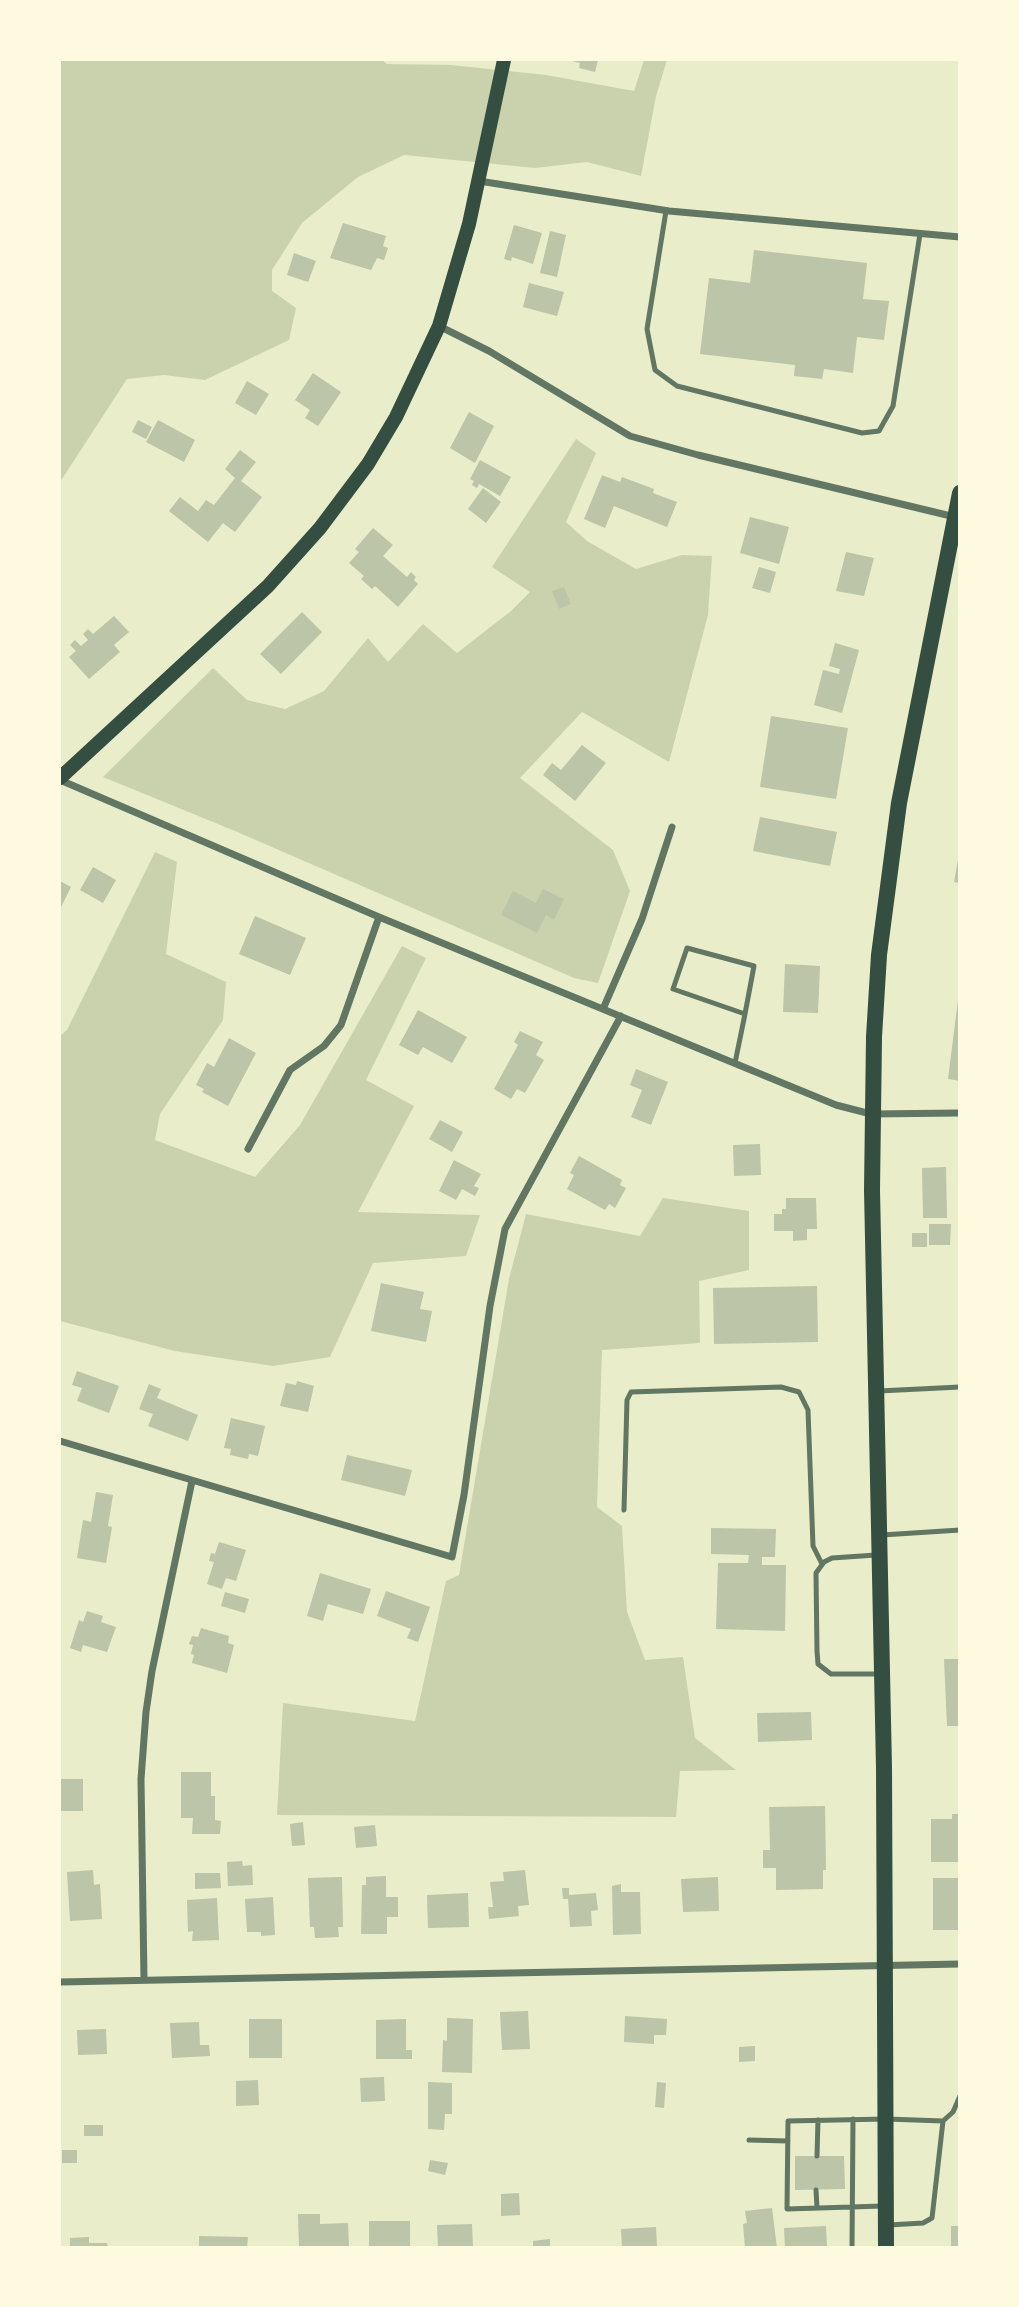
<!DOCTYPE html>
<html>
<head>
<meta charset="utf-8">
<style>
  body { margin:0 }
  #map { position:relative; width:1019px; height:2307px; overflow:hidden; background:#e9edc9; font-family:"Source Serif 4",serif }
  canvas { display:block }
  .frame { position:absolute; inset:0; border:61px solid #fefae0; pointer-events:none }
</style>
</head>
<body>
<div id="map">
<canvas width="1019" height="2307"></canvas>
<div class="frame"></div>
</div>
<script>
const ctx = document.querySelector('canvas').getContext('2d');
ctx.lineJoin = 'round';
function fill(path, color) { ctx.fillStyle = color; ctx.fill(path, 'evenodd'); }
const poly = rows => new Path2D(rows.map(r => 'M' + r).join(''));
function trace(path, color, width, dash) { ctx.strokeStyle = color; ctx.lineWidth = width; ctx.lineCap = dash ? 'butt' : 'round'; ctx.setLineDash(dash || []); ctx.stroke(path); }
const green = poly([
  [60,60,382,60,387,64,451,65,546,75,634,91,644,60,667,60,656,96,641,176,587,162,535,168,404,155,358,177,302,223,272,270,272,291,296,308,289,340,205,380,164,375,127,379,60,482],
  [576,439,596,453,566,522,587,541,636,569,682,555,712,556,708,615,669,762,582,712,520,778,613,850,630,891,598,983,574,978,235,831,103,777,213,668,247,700,285,709,324,691,368,638,388,662,423,624,457,653,511,611,530,592,492,567],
  [155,852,177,862,166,954,226,982,223,1020,160,1114,155,1140,255,1177,300,1125,402,946,426,958,366,1080,414,1106,358,1212,480,1215,466,1256,373,1263,330,1357,273,1366,175,1351,60,1321,60,1036,67,1030],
  [663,1198,749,1211,749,1270,699,1281,700,1343,602,1350,597,1507,622,1526,627,1612,645,1660,683,1657,695,1738,736,1770,680,1771,676,1817,277,1815,283,1703,415,1721,446,1581,459,1575,509,1279,526,1214,640,1236]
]);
const building = poly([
  [568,60,598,60,595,72,579,68,580,63],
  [343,223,386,236,383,246,388,248,384,260,377,258,371,270,330,258],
  [514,225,542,233,533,264,512,257,511,261,504,259],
  [550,231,566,235,557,277,540,273],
  [754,250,867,263,863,299,889,301,884,340,857,337,853,373,824,369,822,379,794,376,795,365,700,354,709,278,750,283],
  [294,253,316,261,308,282,287,275],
  [529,283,564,292,557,316,523,307],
  [313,373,341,392,318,426,305,418,310,410,295,400],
  [247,381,269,394,256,415,235,403],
  [469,412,494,426,475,463,450,448],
  [138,420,152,427,146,439,132,432],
  [158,420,195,440,184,462,146,442],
  [240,450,256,462,241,481,262,497,235,532,223,523,208,542,169,511,180,497,198,511,206,500,214,505,235,478,225,469],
  [480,460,511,477,500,496,479,484,477,488,472,485,474,481,470,479],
  [602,475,620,482,622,477,654,489,653,493,677,502,667,527,614,506,605,528,584,519],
  [483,488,501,502,486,523,468,509],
  [750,517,789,527,779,564,740,553],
  [373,528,393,545,383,556,407,577,411,572,416,577,414,580,418,584,398,607,375,586,372,589,361,579,364,576,349,563,359,552,355,549],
  [846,552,874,558,864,596,836,591],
  [759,567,776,572,770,593,752,588],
  [564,587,571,604,559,609,552,591],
  [302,612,322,632,281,674,260,654],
  [114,616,129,632,114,645,120,652,89,679,69,657,76,651,70,645,75,640,81,646,88,640,83,634,88,629,93,634],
  [835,643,859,650,842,713,814,705,823,670,839,674,840,669,829,666],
  [771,716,848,728,836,799,760,787],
  [582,745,606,763,575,801,543,775,552,763,561,770],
  [760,817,837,832,830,866,753,851],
  [958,860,960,860,960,883,954,882],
  [93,867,116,880,103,903,80,890],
  [60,881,71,887,60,909],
  [543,889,564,899,554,920,546,915,537,933,501,915,513,891,536,903],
  [255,916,306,938,290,975,239,954],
  [785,964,820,966,818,1013,783,1012],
  [958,1000,960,1000,960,1081,948,1079],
  [418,1010,467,1037,452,1063,423,1047,418,1055,399,1045],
  [520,1031,543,1042,536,1055,544,1060,525,1093,517,1089,511,1099,494,1089,518,1045,514,1042],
  [229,1038,256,1053,228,1106,202,1092,204,1089,196,1085,207,1063,214,1067],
  [636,1069,668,1082,651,1125,631,1117,642,1090,630,1085],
  [440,1120,463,1132,452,1152,429,1139],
  [760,1144,761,1175,734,1176,733,1145],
  [579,1156,622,1180,620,1185,626,1188,615,1208,609,1204,605,1210,567,1189,574,1175,570,1173],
  [454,1160,481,1174,474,1186,479,1188,475,1196,462,1189,456,1200,439,1191],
  [946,1167,947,1218,923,1218,922,1168],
  [786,1198,816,1198,817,1229,807,1229,807,1240,793,1241,793,1231,774,1231,774,1214,782,1214,782,1209,786,1209],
  [929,1224,951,1224,950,1245,929,1245],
  [912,1233,927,1233,927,1247,912,1247],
  [381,1283,424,1292,420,1309,432,1311,426,1342,371,1331],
  [817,1286,818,1342,714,1344,713,1288],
  [77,1371,119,1386,109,1413,77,1401,82,1388,72,1385],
  [297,1381,314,1386,308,1412,280,1406,286,1383,296,1385],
  [149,1384,161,1389,157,1398,198,1415,188,1441,148,1426,153,1414,139,1409],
  [231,1418,265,1426,258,1456,249,1454,248,1459,230,1455,231,1449,224,1448],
  [347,1455,412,1470,405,1496,341,1480],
  [96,1492,113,1495,108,1526,112,1527,106,1563,77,1558,83,1520,91,1522],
  [711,1528,776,1529,775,1557,762,1557,762,1565,786,1565,785,1631,716,1629,718,1563,748,1563,749,1555,711,1554],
  [219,1542,246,1550,236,1581,226,1578,222,1589,207,1584,214,1562,209,1561,211,1553,215,1554],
  [320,1573,371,1589,363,1614,328,1604,323,1621,307,1616],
  [386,1591,430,1607,418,1642,407,1638,411,1629,377,1616],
  [225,1592,249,1599,245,1613,221,1606],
  [87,1611,103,1616,101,1622,116,1627,107,1652,83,1645,81,1652,70,1648,79,1620,83,1622],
  [201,1628,229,1636,228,1643,234,1645,227,1673,192,1663,194,1655,191,1654,193,1645,189,1644,192,1636,198,1637],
  [944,1659,960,1659,960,1726,947,1726],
  [811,1712,812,1740,758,1742,757,1713],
  [181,1772,211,1772,211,1796,215,1796,215,1820,221,1821,220,1834,192,1834,193,1818,181,1818],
  [60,1779,83,1779,83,1811,60,1811],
  [825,1806,826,1870,823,1870,823,1889,776,1890,776,1868,763,1868,763,1850,770,1850,769,1807],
  [952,1814,960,1814,960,1862,931,1862,931,1819,952,1819],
  [303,1822,305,1845,292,1846,290,1824],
  [375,1825,377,1846,356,1848,354,1827],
  [242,1861,243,1866,252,1865,253,1885,228,1886,227,1862],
  [93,1870,94,1885,100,1884,102,1919,70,1921,67,1872],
  [525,1870,529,1905,518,1906,519,1916,489,1919,488,1907,493,1907,490,1882,504,1881,503,1872],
  [195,1873,220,1873,221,1888,195,1889],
  [386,1876,386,1897,398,1897,398,1917,387,1917,387,1934,361,1934,362,1885,366,1885,366,1877],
  [342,1877,343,1927,338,1927,339,1937,315,1938,314,1927,310,1927,308,1878],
  [718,1877,719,1911,683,1912,681,1879],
  [933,1878,960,1878,960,1930,933,1930],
  [621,1884,621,1892,640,1892,641,1934,613,1935,612,1886],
  [562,1888,569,1888,569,1895,596,1893,598,1910,591,1911,592,1926,570,1927,568,1899,563,1899],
  [468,1893,469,1927,428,1928,427,1895],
  [273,1897,275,1935,261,1936,261,1932,247,1932,245,1899],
  [217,1898,219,1940,192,1941,193,1931,188,1932,187,1900],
  [528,2011,530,2049,502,2050,500,2012],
  [625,2016,667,2019,666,2035,654,2035,654,2044,624,2042],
  [447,2018,473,2019,472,2073,442,2072,443,2040,447,2041],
  [249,2019,282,2019,282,2058,249,2058],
  [406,2019,406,2050,412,2050,412,2059,376,2059,376,2020],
  [199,2022,200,2045,209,2045,210,2056,172,2058,170,2023],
  [106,2029,107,2054,78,2055,77,2030],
  [755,2046,755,2061,739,2062,739,2047],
  [384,2077,385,2101,361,2102,360,2078],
  [258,2080,259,2105,236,2106,236,2081],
  [428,2082,452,2083,452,2114,445,2114,444,2130,428,2129],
  [657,2082,666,2083,664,2108,655,2107],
  [84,2125,103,2125,103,2136,84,2136],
  [62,2150,77,2150,77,2163,62,2163],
  [795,2156,844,2156,845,2189,795,2190],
  [430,2160,448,2163,445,2175,428,2171],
  [519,2193,520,2215,501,2216,501,2194],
  [772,2208,777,2248,745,2248,743,2224,747,2223,745,2211],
  [298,2214,320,2214,320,2224,348,2223,349,2248,299,2248],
  [369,2221,410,2221,410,2248,369,2248],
  [472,2224,473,2248,438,2248,437,2225],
  [826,2226,827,2248,785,2248,784,2228],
  [951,2226,960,2226,960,2248,951,2248],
  [656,2227,657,2248,622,2248,621,2229],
  [199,2236,248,2237,247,2248,199,2248],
  [89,2237,89,2243,107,2243,108,2248,70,2248,70,2238],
  [550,2239,550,2248,533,2248,533,2241]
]);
const service = poly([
  [666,211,647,329,655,370,677,386,862,433,879,431,893,406,920,234],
  [735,1063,745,1014,754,966,687,948,673,989,745,1014],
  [879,1391,960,1387],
  [624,1510,627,1400,631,1392,781,1387,799,1392,808,1410,813,1546,822,1564],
  [882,1535,960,1530],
  [876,1555,832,1558,824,1562,816,1573,817,1651,818,1664,831,1674,881,1674],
  [749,2140,788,2141],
  [817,2156,818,2120],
  [816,2190,817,2208],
  [883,2206,787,2209,788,2121,886,2119,943,2121],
  [889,2225,923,2223,932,2218,943,2121,953,2112,960,2096],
  [852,2248,853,2119]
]);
const minor = poly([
  [479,181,669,211,960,237],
  [439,326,489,351,630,436,698,455,955,517],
  [60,780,379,917,836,1105,871,1114,960,1113],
  [603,1009,642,919,672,827],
  [248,1149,290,1070,324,1046,341,1025,379,917],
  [60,1441,452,1557,464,1495,490,1306,505,1229,621,1016],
  [144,1980,141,1779,146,1712,152,1671,192,1481],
  [60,1982,960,1964]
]);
const secondary = poly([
  [60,778,268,586,320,528,368,464,396,417,439,326,469,224,504,60]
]);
const primary = poly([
  [886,2248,884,1768,872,1190,874,1037,879,955,899,803,960,493]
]);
fill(green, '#cad2ad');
fill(building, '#bcc5a7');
trace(service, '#617663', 5);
trace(minor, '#617663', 7);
trace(secondary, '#344e41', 14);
trace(primary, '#344e41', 16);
</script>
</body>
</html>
